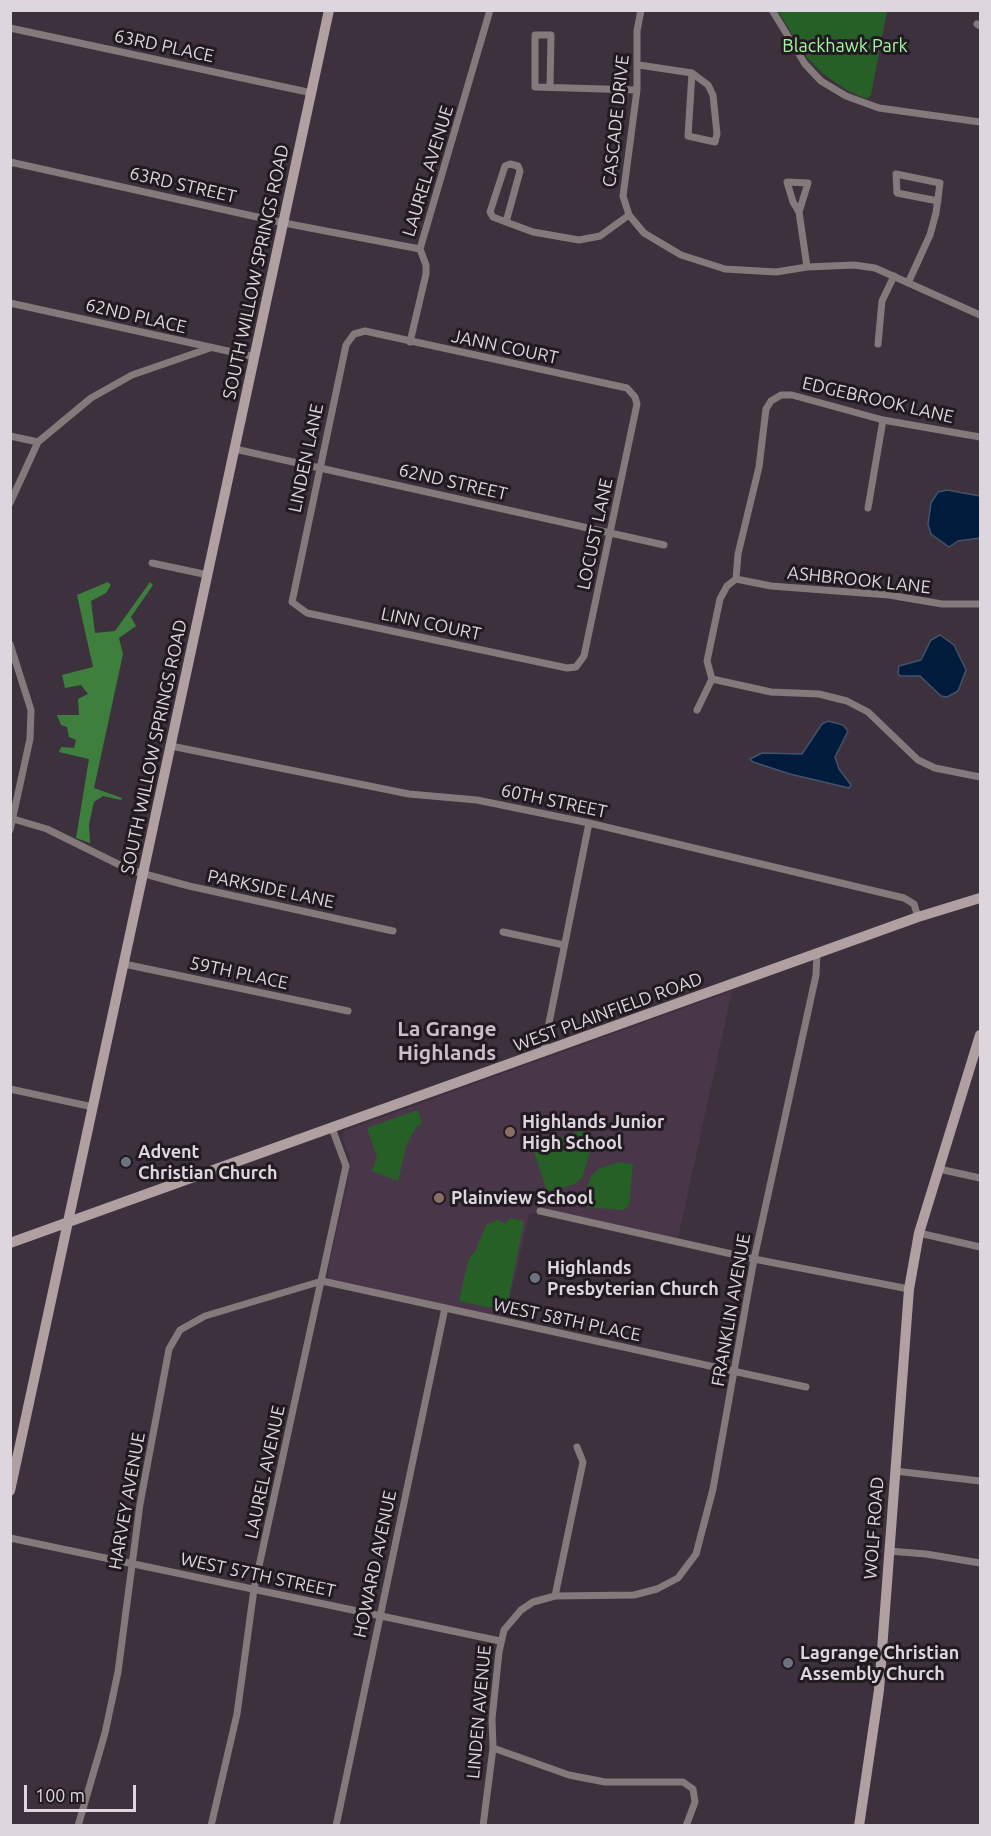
<!DOCTYPE html>
<html>
<head>
<meta charset="utf-8">
<style>
  body { margin:0 }
  #map { position:relative; width:991px; height:1836px; overflow:hidden; background:#3d313d; font-family:Ubuntu,sans-serif }
  canvas { display:block }
  .frame { position:absolute; inset:0; border:12px solid #ded6de; pointer-events:none }
  .scale { position:absolute; left:24px; top:1785px; width:112px; height:27px; box-sizing:border-box; border:3px solid #ded6de; border-top:0; padding-left:8px; font-size:18px; line-height:21px; white-space:nowrap; color:#ded6de; -webkit-text-stroke:4px #211b21; paint-order:stroke }
</style>
</head>
<body>
<div id="map">
<canvas width="991" height="1836"></canvas>
<div class="frame"></div>
<div class="scale">100 m</div>
</div>
<script>
const ctx = document.querySelector('canvas').getContext('2d');
ctx.lineJoin = 'round';
function fill(path, color) { ctx.fillStyle = color; ctx.fill(path, 'evenodd'); }
const poly = rows => new Path2D(rows.map(r => 'M' + r).join(''));
function trace(path, color, width, dash) { ctx.strokeStyle = color; ctx.lineWidth = width; ctx.lineCap = dash ? 'butt' : 'round'; ctx.setLineDash(dash || []); ctx.stroke(path); }
function drawText(font, color, halo, rows, align = 'center') {
  ctx.font = font + ' Ubuntu,sans-serif'; ctx.lineWidth = 6; ctx.setLineDash([]); ctx.textBaseline = 'middle'; ctx.strokeStyle = halo; ctx.fillStyle = color; for (const [text, x, y, turn = 0] of rows) {
    ctx.save(); ctx.translate(x, y); ctx.rotate((+turn || 0) * Math.PI / 180); ctx.textAlign = isNaN(turn) ? turn : align; if (halo) ctx.strokeText(text, 0, 0); ctx.fillText(text, 0, 0); ctx.restore();
  }
}
const built = poly([
  [732,991,678,1238,550,1210,529,1214,505,1319,329,1280,328,1270,347,1185,350,1158,342,1137,344,1131]
]);
const green = poly([
  [778,11,887,11,871,95,867,99,848,91,822,73,805,55],
  [418,1110,422,1124,417,1126,407,1143,398,1181,372,1171,377,1157,367,1128],
  [582,1130,590,1152,582,1178,573,1185,547,1191,534,1152,537,1145],
  [620,1162,633,1164,629,1206,623,1210,587,1207,588,1185,591,1176,598,1169],
  [511,1218,524,1221,506,1311,459,1301,469,1258,475,1252,486,1225,498,1220,505,1223]
]);
const forest = poly([
  [108,582,111,585,106,593,91,601,95,633,115,631,150,582,153,585,131,617,136,626,119,638,123,654,94,788,122,798,121,800,103,796,94,802,89,824,90,843,76,838,89,759,59,752,61,747,74,748,76,740,69,737,67,727,61,725,57,715,79,715,78,699,88,694,81,685,65,688,62,675,93,667,77,595]
]);
const water = poly([
  [947,490,980,496,980,538,958,541,949,547,931,534,928,524,931,503,938,492,947,490],
  [940,635,954,645,966,670,958,691,947,697,941,696,920,676,901,676,898,674,899,666,921,660,931,640,940,635],
  [828,721,843,725,848,731,835,757,839,769,851,785,849,788,790,774,753,762,750,759,762,753,802,754,822,724,828,721]
]);
const street = poly([
  [641,10,637,31,637,90,623,196,629,215,644,233,681,255,725,269,776,272,807,267,854,265,875,268,980,315],
  [772,10,805,64,821,81,846,96,879,108,980,122],
  [977,24,980,26],
  [10,28,312,93],
  [639,65,692,73,688,136,715,142,717,134,713,95,708,85,692,73],
  [550,86,551,35,535,35,535,87,637,90],
  [10,162,284,223,420,249],
  [510,164,518,166,520,171,506,222,493,217,490,212,505,166,510,164],
  [799,212,793,202,787,182,808,183,799,212,807,267],
  [506,222,533,232,579,240,600,236,629,215],
  [908,283,930,235,936,213,940,183,896,174,897,193,938,201],
  [10,303,255,357],
  [365,331,627,388,635,397,637,404,584,656,576,667,567,668,307,613,292,602,346,345,354,334,365,331],
  [410,342,426,274,426,265,420,249,490,10],
  [878,344,882,301,894,276],
  [10,436,38,442],
  [235,449,664,545],
  [10,503,38,442,91,398,132,375,210,348],
  [868,508,883,420],
  [152,563,208,575],
  [736,579,771,586,889,595,942,604,980,604],
  [10,644,31,710,30,739,10,830],
  [712,679,707,661,720,599,727,586,736,579,738,554,759,467,766,409,771,401,781,395,792,395,883,420,980,437],
  [712,679,771,692,819,694,847,701,868,712,918,760,935,768,980,777],
  [697,710,712,679],
  [171,746,409,794,477,800,589,823,904,898,914,904,918,917],
  [10,818,47,829,130,870,189,886,393,931],
  [503,932,564,945],
  [124,964,348,1011],
  [543,1053,589,823],
  [10,1089,93,1107],
  [939,1169,980,1178],
  [540,1211,754,1259,909,1289],
  [919,1233,980,1247],
  [895,1471,980,1481],
  [10,1538,500,1641],
  [889,1551,926,1554,980,1563],
  [555,1596,583,1462,577,1447],
  [493,1748,569,1775,605,1782,683,1782,693,1789,695,1802,686,1826],
  [78,1826,105,1733,118,1672,140,1504,169,1349,180,1330,205,1316,322,1281,806,1387],
  [211,1826,237,1714,254,1589,346,1166,332,1128],
  [336,1826,445,1308],
  [483,1826,493,1748,492,1719,499,1652,504,1630,521,1610,533,1602,555,1596,634,1595,657,1589,678,1578,696,1554,713,1489,754,1259,816,975,817,953]
]);
const secondary = poly([
  [10,1243,918,917,980,898],
  [10,1491,329,10],
  [859,1826,879,1690,909,1289,919,1233,980,1035]
]);
const markers = [
  [510,1132,6,"#8d6e63"],
  [126,1162,6,"#6b7280"],
  [439,1198,6,"#8d6e63"],
  [535,1278,6,"#6b7280"],
  [788,1663,6,"#6b7280"]
];
const streetNames = [
  ["63RD PLACE",164,46,12],
  ["CASCADE DRIVE",616,121,-84],
  ["LAUREL AVENUE",428,171,-73],
  ["63RD STREET",183,185,13],
  ["SOUTH WILLOW SPRINGS ROAD",256,272,-78],
  ["62ND PLACE",136,316,13],
  ["JANN COURT",505,347,12],
  ["EDGEBROOK LANE",878,400,13],
  ["LINDEN LANE",306,458,-78],
  ["62ND STREET",453,482,13],
  ["LOCUST LANE",595,534,-78],
  ["ASHBROOK LANE",859,580,6],
  ["LINN COURT",431,624,12],
  ["SOUTH WILLOW SPRINGS ROAD",154,747,-78],
  ["60TH STREET",554,801,12],
  ["PARKSIDE LANE",271,889,12],
  ["59TH PLACE",239,973,12],
  ["WEST PLAINFIELD ROAD",608,1012,-20],
  ["FRANKLIN AVENUE",731,1310,-80],
  ["WEST 58TH PLACE",567,1320,12],
  ["LAUREL AVENUE",265,1472,-78],
  ["HARVEY AVENUE",127,1501,-80],
  ["WOLF ROAD",874,1528,-86],
  ["HOWARD AVENUE",375,1564,-78],
  ["WEST 57TH STREET",258,1575,12],
  ["LINDEN AVENUE",479,1712,-85]
];
const parkNames = [
  ["Blackhawk Park",845,46]
];
const poiNames = [
  ["Highlands Junior",522,1122],
  ["High School",522,1143],
  ["Advent",138,1152],
  ["Christian Church",138,1173],
  ["Plainview School",451,1198],
  ["Highlands",547,1268],
  ["Presbyterian Church",547,1289],
  ["Lagrange Christian",800,1653],
  ["Assembly Church",800,1674]
];
const quarterNames = [
  ["La Grange",447,1029],
  ["Highlands",447,1053]
];
fill(built, '#493749');
fill(green, '#276027');
fill(forest, '#3f7f3e');
fill(water, '#001b3b');
trace(water, '#43536c', 1.5);
trace(street, '#847a7b', 7);
trace(secondary, '#b0a0a2', 10);
for (const [x, y, r, color] of markers) { const dot = new Path2D(); dot.arc(x, y, r, 0, 2 * Math.PI); ctx.fillStyle = color; ctx.fill(dot); trace(dot, '#211b21', 2); }
drawText('18px', '#ded6de', '#211b21', streetNames);
drawText('18px', '#a1f99e', '#211b21', parkNames);
drawText('bold 18px', '#ded6de', '#211b21', poiNames, 'left');
drawText('bold 21px', '#ccbccc', '#211b21', quarterNames);
</script>
</body>
</html>
